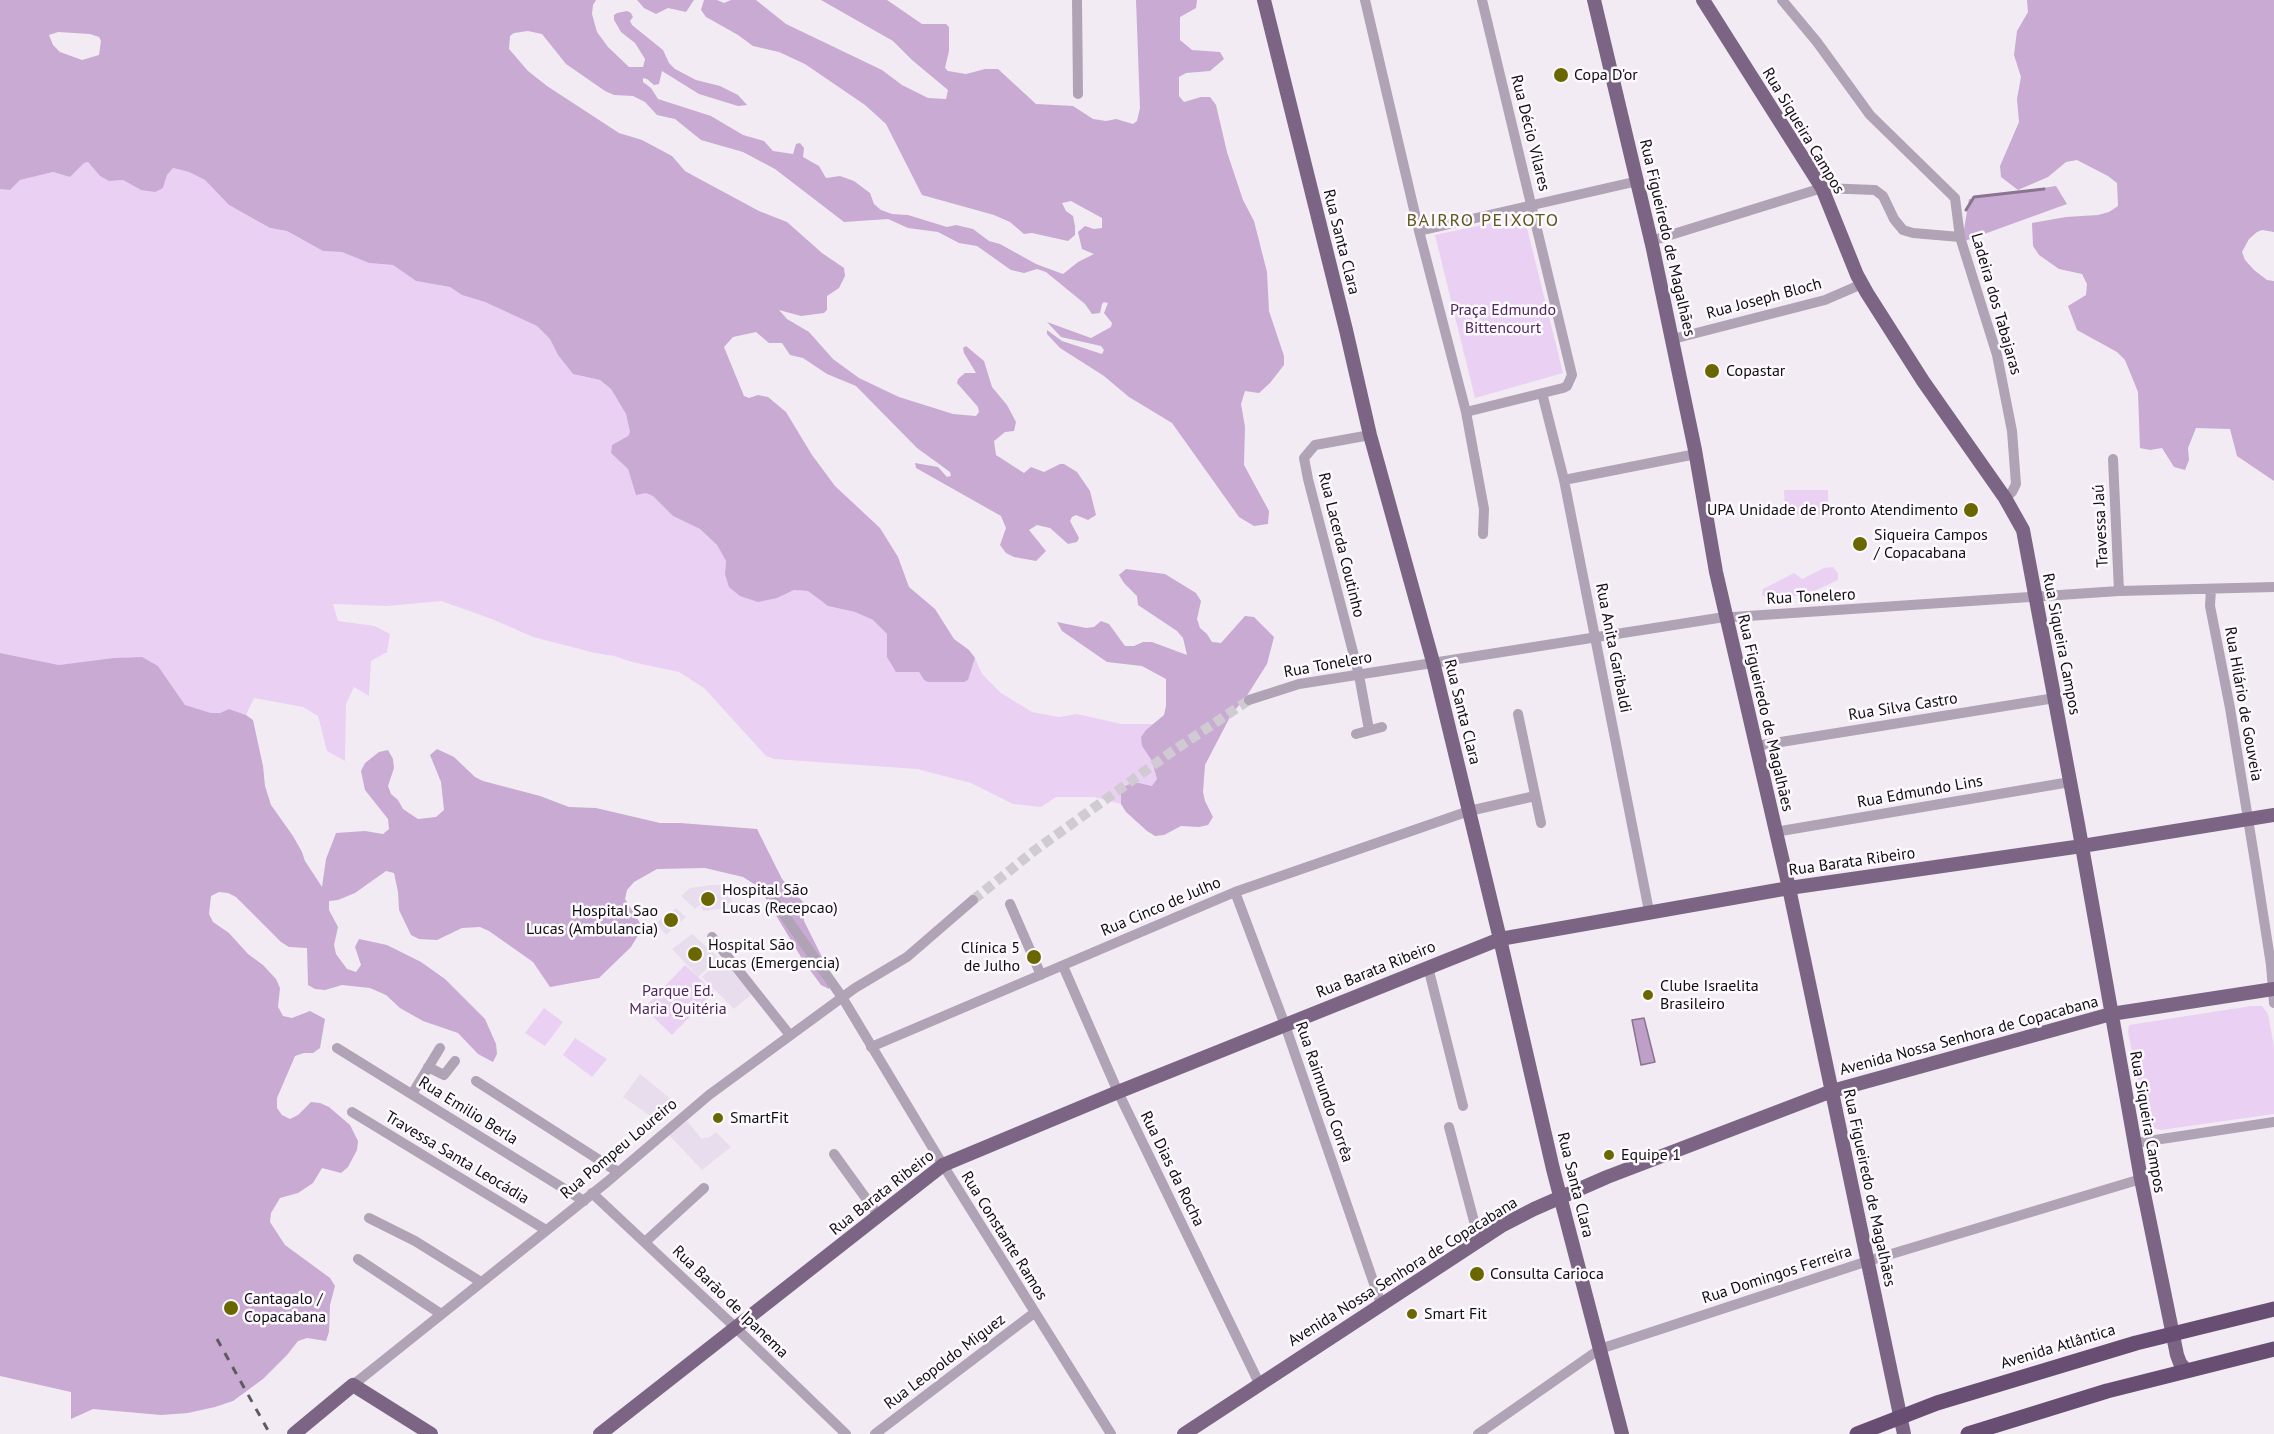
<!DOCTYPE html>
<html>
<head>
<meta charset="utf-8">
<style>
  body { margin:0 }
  canvas { display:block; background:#f2ebf4 }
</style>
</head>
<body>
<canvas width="2274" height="1434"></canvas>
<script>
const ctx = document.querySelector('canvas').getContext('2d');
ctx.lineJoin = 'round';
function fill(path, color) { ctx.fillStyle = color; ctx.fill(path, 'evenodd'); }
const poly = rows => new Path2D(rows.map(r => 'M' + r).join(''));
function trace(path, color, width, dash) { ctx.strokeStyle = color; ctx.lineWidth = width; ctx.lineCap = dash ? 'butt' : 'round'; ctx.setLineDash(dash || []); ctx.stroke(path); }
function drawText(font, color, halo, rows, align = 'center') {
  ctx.font = font + ' "PT Sans",sans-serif'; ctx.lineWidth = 5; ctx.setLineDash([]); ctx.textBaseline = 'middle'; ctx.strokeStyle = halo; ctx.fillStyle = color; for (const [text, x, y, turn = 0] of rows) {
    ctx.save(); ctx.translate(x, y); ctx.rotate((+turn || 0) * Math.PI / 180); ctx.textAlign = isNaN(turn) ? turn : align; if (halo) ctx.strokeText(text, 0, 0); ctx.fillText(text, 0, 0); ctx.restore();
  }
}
const built = poly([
  [711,885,728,885,733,907,703,911,701,904,695,909,681,896,690,888],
  [676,908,686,917,666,935,656,923],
  [692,934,719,958,698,977,672,949],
  [721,959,752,994,734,1009,702,977],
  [640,1074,676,1103,656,1120,623,1097],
  [687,1121,702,1139,706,1137,708,1138,716,1132,731,1147,702,1170,669,1135]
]);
const green = poly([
  [88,162,100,176,109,181,123,180,141,190,163,188,167,175,173,168,189,172,205,180,229,205,270,228,287,231,323,251,342,252,369,263,393,265,416,281,450,287,462,295,485,302,537,326,550,339,558,355,573,374,600,380,611,389,626,414,630,432,628,436,612,445,611,453,628,469,636,494,646,493,654,496,673,516,700,529,717,545,726,561,725,574,777,598,794,590,808,591,828,606,855,612,873,620,887,634,887,657,919,672,924,680,964,682,968,680,975,658,982,674,1001,693,1032,712,1059,717,1077,714,1121,724,1154,724,1142,737,1142,746,1152,761,1157,779,1153,786,1135,782,1121,794,1121,804,1094,797,1056,797,1041,807,1013,804,971,783,917,769,774,759,766,756,704,688,679,672,632,662,614,656,595,653,533,637,492,619,441,601,387,606,333,604,338,621,375,626,390,634,387,652,371,661,369,696,354,687,346,704,345,761,327,751,318,716,303,707,254,698,246,715,229,709,220,713,211,713,185,705,158,666,132,657,59,665,0,653,0,189,10,190,20,180,53,172,70,177,84,163],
  [1524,216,1563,373,1475,398,1435,235],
  [1784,490,1828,490,1828,515,1785,515],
  [1833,567,1838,573,1838,580,1810,593,1790,597,1767,598,1762,595,1763,589,1794,573,1802,579,1824,568],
  [685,965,714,992,672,1035,644,1008],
  [2251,1006,2262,1006,2268,1014,2274,1047,2274,1114,2161,1130,2150,1127,2147,1124,2128,1032,2129,1025],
  [544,1008,563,1022,545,1046,525,1033],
  [575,1038,607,1059,592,1077,563,1055]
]);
const forest = poly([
  [0,0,596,0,593,5,592,14,597,32,608,47,629,67,643,67,645,59,635,43,621,32,614,20,614,15,617,13,627,11,631,13,633,17,630,21,632,25,663,50,669,63,675,69,696,80,720,86,738,95,747,105,738,106,699,94,662,71,659,84,654,85,647,79,643,78,643,82,651,88,658,99,711,116,743,135,764,141,773,151,793,154,796,144,800,143,804,148,803,157,819,166,826,178,840,176,854,181,870,193,874,204,881,210,892,214,908,215,947,227,956,225,973,229,989,241,1000,244,1036,264,1063,274,1078,262,1094,254,1082,249,1078,232,1085,226,1094,229,1102,228,1102,218,1071,201,1062,203,1066,211,1073,216,1075,226,1075,235,1068,241,1032,233,1024,234,1010,222,994,215,922,195,886,124,865,105,805,64,779,52,753,46,738,35,706,17,701,10,704,0,717,0,724,3,731,0,756,0,786,24,882,70,902,85,928,98,946,99,948,90,912,60,893,41,821,0,887,0,922,24,946,24,949,27,949,51,945,68,948,71,966,74,985,69,998,69,1036,104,1073,106,1093,119,1106,121,1116,119,1133,124,1137,121,1140,108,1136,0,1197,0,1196,8,1180,17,1180,40,1192,50,1220,52,1224,59,1210,71,1186,73,1179,77,1179,96,1184,102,1201,97,1210,97,1216,105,1227,152,1243,200,1254,221,1267,272,1269,311,1284,356,1284,365,1270,383,1259,393,1245,391,1241,404,1245,427,1244,465,1269,511,1268,524,1254,526,1239,517,1172,423,1129,397,1104,376,1060,348,1047,334,1047,330,1062,341,1102,354,1104,350,1101,346,1061,337,1047,322,1091,338,1111,327,1112,323,1104,313,1108,303,1104,302,1102,304,1100,313,1092,314,1085,304,1046,272,1037,269,1024,273,1011,270,977,246,959,243,938,232,908,228,888,219,844,222,775,169,743,152,701,140,675,119,657,115,645,102,633,96,614,95,605,91,566,64,542,34,528,31,514,33,510,36,509,49,528,71,547,86,619,133,642,140,672,156,685,171,694,176,759,211,787,222,822,253,844,268,845,276,839,288,827,296,827,310,824,313,801,316,779,310,787,319,809,332,833,359,859,378,899,397,953,414,976,416,979,412,978,407,957,383,958,379,965,373,976,373,964,353,963,348,966,346,984,361,992,387,1007,405,1016,422,1014,431,1005,432,994,441,996,455,1024,473,1031,467,1044,472,1060,464,1064,464,1077,472,1090,491,1096,515,1088,520,1076,515,1072,517,1070,521,1079,538,1077,542,1068,544,1050,528,1037,525,1029,530,1046,551,1036,561,1014,557,1006,553,1000,545,1006,528,1001,516,916,468,915,463,938,467,947,477,951,476,950,472,917,448,856,386,827,374,803,358,790,355,782,343,769,343,756,332,733,337,724,347,744,396,749,398,758,395,768,397,786,412,812,455,835,486,880,528,898,557,909,587,935,609,954,639,969,650,975,658,968,680,964,682,928,682,924,680,919,672,896,672,887,657,887,634,873,620,855,612,828,606,808,591,794,590,777,598,758,602,740,596,729,587,725,574,726,561,717,545,700,529,673,516,653,496,646,493,636,495,628,469,611,453,612,445,628,436,630,432,626,414,611,389,600,380,573,374,558,355,550,339,537,326,485,302,462,295,450,287,416,281,393,265,369,263,342,252,323,251,287,231,270,228,229,205,205,180,189,172,173,168,167,175,163,188,155,192,141,190,123,180,109,181,100,176,88,162,84,163,70,177,53,172,20,180,10,190,0,189],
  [58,32,90,34,99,37,101,41,99,55,82,60,60,52,53,45,49,35],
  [637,0,694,0,686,12,668,8,656,14,644,8],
  [2027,0,2274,0,2274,232,2262,230,2257,232,2249,239,2242,252,2245,260,2254,270,2267,280,2274,281,2274,481,2237,456,2230,429,2196,428,2188,448,2189,460,2185,470,2174,467,2162,448,2150,450,2140,448,2138,392,2125,360,2117,352,2077,330,2068,306,2086,295,2087,284,2082,274,2059,269,2039,255,2033,246,2032,223,2066,217,2098,215,2109,212,2118,206,2117,183,2108,176,2077,160,2066,162,2048,177,2018,190,2001,177,2000,166,2019,122,2017,99,2021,77,2014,55,2017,31,2028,12],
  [2056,186,2067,204,1962,242,1969,199],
  [1126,569,1165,574,1196,593,1201,601,1197,619,1200,628,1207,634,1212,642,1221,643,1245,616,1254,617,1274,637,1267,664,1248,694,1231,715,1205,765,1203,792,1205,801,1213,817,1208,825,1199,827,1181,826,1164,835,1155,836,1147,831,1126,812,1121,804,1121,794,1125,786,1135,782,1152,786,1157,779,1152,761,1142,746,1141,737,1146,730,1164,715,1166,706,1166,679,1142,666,1107,662,1062,631,1057,622,1086,628,1094,627,1101,621,1109,624,1125,646,1134,646,1143,642,1152,642,1187,655,1183,638,1177,631,1138,605,1137,596,1124,583,1119,575],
  [0,653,59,665,114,658,142,657,158,666,185,705,211,713,220,713,229,709,246,715,253,720,263,766,265,786,271,805,293,836,302,852,305,861,322,887,326,859,336,833,365,831,383,834,389,829,388,819,365,790,361,771,365,763,379,752,388,750,393,759,394,768,388,786,391,794,398,800,403,809,418,819,436,817,444,810,441,782,430,755,437,749,454,757,475,777,483,781,540,796,569,807,596,808,660,823,680,823,757,829,782,879,804,903,804,921,829,971,829,989,821,985,804,962,759,887,743,877,705,868,657,869,634,882,627,890,625,899,640,923,640,932,631,947,599,978,550,987,533,962,489,931,480,927,462,928,437,940,419,939,411,935,399,910,398,892,394,873,386,871,355,893,338,900,329,901,329,910,338,927,334,945,336,954,347,969,356,972,361,965,355,947,359,939,387,945,421,962,445,979,485,1019,496,1044,497,1054,493,1062,478,1054,458,1033,423,1021,400,1008,386,995,370,988,342,985,325,990,315,989,308,985,307,948,289,947,281,942,236,897,228,893,219,892,211,896,209,914,213,922,229,933,248,954,263,965,276,979,280,988,278,1007,283,1016,292,1018,310,1011,325,1019,320,1048,313,1053,304,1053,295,1056,277,1098,277,1108,282,1115,290,1119,298,1115,311,1102,320,1103,329,1107,350,1125,358,1141,357,1150,348,1167,341,1173,322,1168,313,1183,298,1193,280,1198,271,1213,270,1222,285,1245,330,1278,335,1286,330,1305,329,1332,326,1341,307,1338,298,1341,287,1355,263,1379,233,1401,215,1407,188,1413,161,1415,93,1409,71,1419,71,1392,0,1376]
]);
const water = poly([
  [1644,1018,1655,1062,1641,1065,1632,1020,1644,1018]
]);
const stream = poly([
  [1966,210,1974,197,2044,189]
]);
const minorTunnel = poly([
  [973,900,1034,851,1170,753,1249,700]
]);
const minor = poly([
  [1077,0,1078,94],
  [1365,0,1419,231,1466,412,1484,509,1483,534],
  [1782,0,1817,42,1870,115,1955,198,1960,237,1997,355,2012,431,2016,484,2012,492,2005,498],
  [1419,231,1638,181],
  [1651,241,1822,188,1875,190,1883,196,1894,219,1903,230,1913,233,1960,237],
  [1673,339,1825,300,1862,284],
  [1542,393,1564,480,1649,911],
  [1466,412,1563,388,1567,386,1572,375,1482,0],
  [2113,459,2119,591],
  [1564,480,1696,454],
  [2211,589,2210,606,2230,708,2255,862,2271,965,2274,1003],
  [1249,700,1299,684,1718,618,2119,591,2274,587],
  [1518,714,1541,823],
  [1369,730,1359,675,1308,479,1304,458,1315,445,1370,435],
  [1356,734,1382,727],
  [1756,746,2055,698],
  [1775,832,2070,782],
  [1235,892,1285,1025,1381,1304],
  [775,902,842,997,943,1165,1111,1434],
  [1010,904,1041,975],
  [712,937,789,1034],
  [1063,966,1118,1092,1259,1383],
  [1428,967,1463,1106],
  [871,1047,1235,892,1469,811,1535,796],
  [337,1048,584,1201],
  [428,1067,444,1075,455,1061],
  [476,1081,618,1172],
  [412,1094,440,1048],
  [352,1112,546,1230],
  [1449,1127,1479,1240],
  [2135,1143,2274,1122],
  [834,1154,878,1215],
  [592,1193,736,1328,846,1434],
  [369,1218,415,1241,481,1282],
  [645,1242,704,1188],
  [358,1259,441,1314],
  [353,1385,607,1182,709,1095,855,988,907,957,973,900],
  [875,1434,1034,1313],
  [1478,1434,1600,1349,1868,1261,2141,1179]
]);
const major = poly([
  [1264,0,1346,330,1370,435,1433,662,1500,939,1553,1169,1622,1434],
  [1594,0,1653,249,1695,450,1716,572,1789,888,1904,1434],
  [1703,0,1822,188,1857,275,1867,293,1923,381,2005,498,2023,530,2078,824,2141,1179,2177,1355,2180,1363,2187,1371],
  [294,1434,353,1385,431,1434],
  [600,1434,943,1165,1118,1092,1500,939,1789,888,2082,846,2274,815],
  [1184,1434,1503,1225,1534,1209,1607,1177,1832,1091,2111,1014,2274,989]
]);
const highway = poly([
  [1857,1434,1937,1403,2136,1343,2274,1309],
  [1968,1434,2107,1391,2274,1349]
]);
const rail = poly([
  [217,1339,270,1434]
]);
const markers = [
  [1561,75,8,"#6b6700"],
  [1712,371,8,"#6b6700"],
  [1971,510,8,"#6b6700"],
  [1860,544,8,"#6b6700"],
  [708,899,8,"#6b6700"],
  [671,920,8,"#6b6700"],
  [695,954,8,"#6b6700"],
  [1034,957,8,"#6b6700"],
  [1648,995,6,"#6b6700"],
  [718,1118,6,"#6b6700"],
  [1609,1155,6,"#6b6700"],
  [1477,1274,8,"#6b6700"],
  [231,1308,8,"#6b6700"],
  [1412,1314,6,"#6b6700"]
];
const poiNames = [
  ["Copa D'or",1574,75],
  ["Copastar",1726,371],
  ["UPA Unidade de Pronto Atendimento",1958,510,"right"],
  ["Siqueira Campos",1874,535],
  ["/ Copacabana",1874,553],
  ["Hospital São",722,890],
  ["Lucas (Recepcao)",722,908],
  ["Hospital Sao",658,911,"right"],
  ["Lucas (Ambulancia)",658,929,"right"],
  ["Hospital São",708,945],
  ["Lucas (Emergencia)",708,963],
  ["Clínica 5",1020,948,"right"],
  ["de Julho",1020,966,"right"],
  ["Clube Israelita",1660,986],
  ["Brasileiro",1660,1004],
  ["SmartFit",730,1118],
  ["Equipe 1",1621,1155],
  ["Consulta Carioca",1490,1274],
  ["Cantagalo /",244,1299],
  ["Copacabana",244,1317],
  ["Smart Fit",1424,1314]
];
const streetNames = [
  ["Rua Siqueira Campos",1803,131,59],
  ["Rua Décio Vilares",1530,133,76],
  ["Rua Figueiredo de Magalhães",1667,238,77],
  ["Rua Santa Clara",1341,242,76],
  ["Rua Joseph Bloch",1764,299,-15],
  ["Ladeira dos Tabajaras",1996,304,74],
  ["Travessa Jaú",2101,526,-93],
  ["Rua Lacerda Coutinho",1341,545,76],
  ["Rua Tonelero",1811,597,-3],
  ["Rua Siqueira Campos",2061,644,79],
  ["Rua Anita Garibaldi",1613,648,79],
  ["Rua Tonelero",1328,665,-10],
  ["Rua Hilário de Gouveia",2243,704,80],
  ["Rua Silva Castro",1903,707,-9],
  ["Rua Santa Clara",1462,712,76],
  ["Rua Figueiredo de Magalhães",1765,713,77],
  ["Rua Edmundo Lins",1920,792,-10],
  ["Rua Barata Ribeiro",1852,862,-8],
  ["Rua Cinco de Julho",1161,907,-23],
  ["Rua Barata Ribeiro",1376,970,-22],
  ["Avenida Nossa Senhora de Copacabana",1969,1036,-15],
  ["Rua Raimundo Corrêa",1324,1092,71],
  ["Rua Emilio Berla",468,1111,32],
  ["Rua Siqueira Campos",2147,1122,80],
  ["Rua Pompeu Loureiro",619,1149,-40],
  ["Travessa Santa Leocádia",457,1158,31],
  ["Rua Dias da Rocha",1172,1169,64],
  ["Rua Santa Clara",1575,1185,76],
  ["Rua Figueiredo de Magalhães",1869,1188,78],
  ["Rua Barata Ribeiro",882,1193,-38],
  ["Rua Constante Ramos",1004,1236,58],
  ["Avenida Nossa Senhora de Copacabana",1403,1272,-32],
  ["Rua Domingos Ferreira",1777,1275,-18],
  ["Rua Barão de Ipanema",730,1302,44],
  ["Avenida Atlântica",2058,1347,-17],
  ["Rua Leopoldo Miguez",945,1362,-37]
];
const parkNames = [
  ["Praça Edmundo",1503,310],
  ["Bittencourt",1503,328],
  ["Parque Ed.",678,991],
  ["Maria Quitéria",678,1009]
];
const neighbourhoodNames = [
  ["BAIRRO PEIXOTO",1483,221]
];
fill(built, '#e8dded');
fill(green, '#ead1f3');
fill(forest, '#c8aad3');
fill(water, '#bd9fc8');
trace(water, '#897491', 1.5);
trace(stream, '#897491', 3);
trace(minorTunnel, '#d0cad2', 10, [10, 5]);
trace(minor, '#b0a3b5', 10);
trace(major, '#7c6584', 14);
trace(highway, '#694e73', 15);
trace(rail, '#5e5b60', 3, [8, 8]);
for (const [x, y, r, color] of markers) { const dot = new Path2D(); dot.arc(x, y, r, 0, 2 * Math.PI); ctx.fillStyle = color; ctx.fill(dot); trace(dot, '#fdf9ff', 2); }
drawText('16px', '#100e11', '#fdf9ff', poiNames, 'left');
drawText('16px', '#100e11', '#fdf9ff', streetNames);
drawText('16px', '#4e285b', '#fdf9ff', parkNames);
ctx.letterSpacing = '1.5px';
drawText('18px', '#5c5a1e', '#fdf9ff', neighbourhoodNames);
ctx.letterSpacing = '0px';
</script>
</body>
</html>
